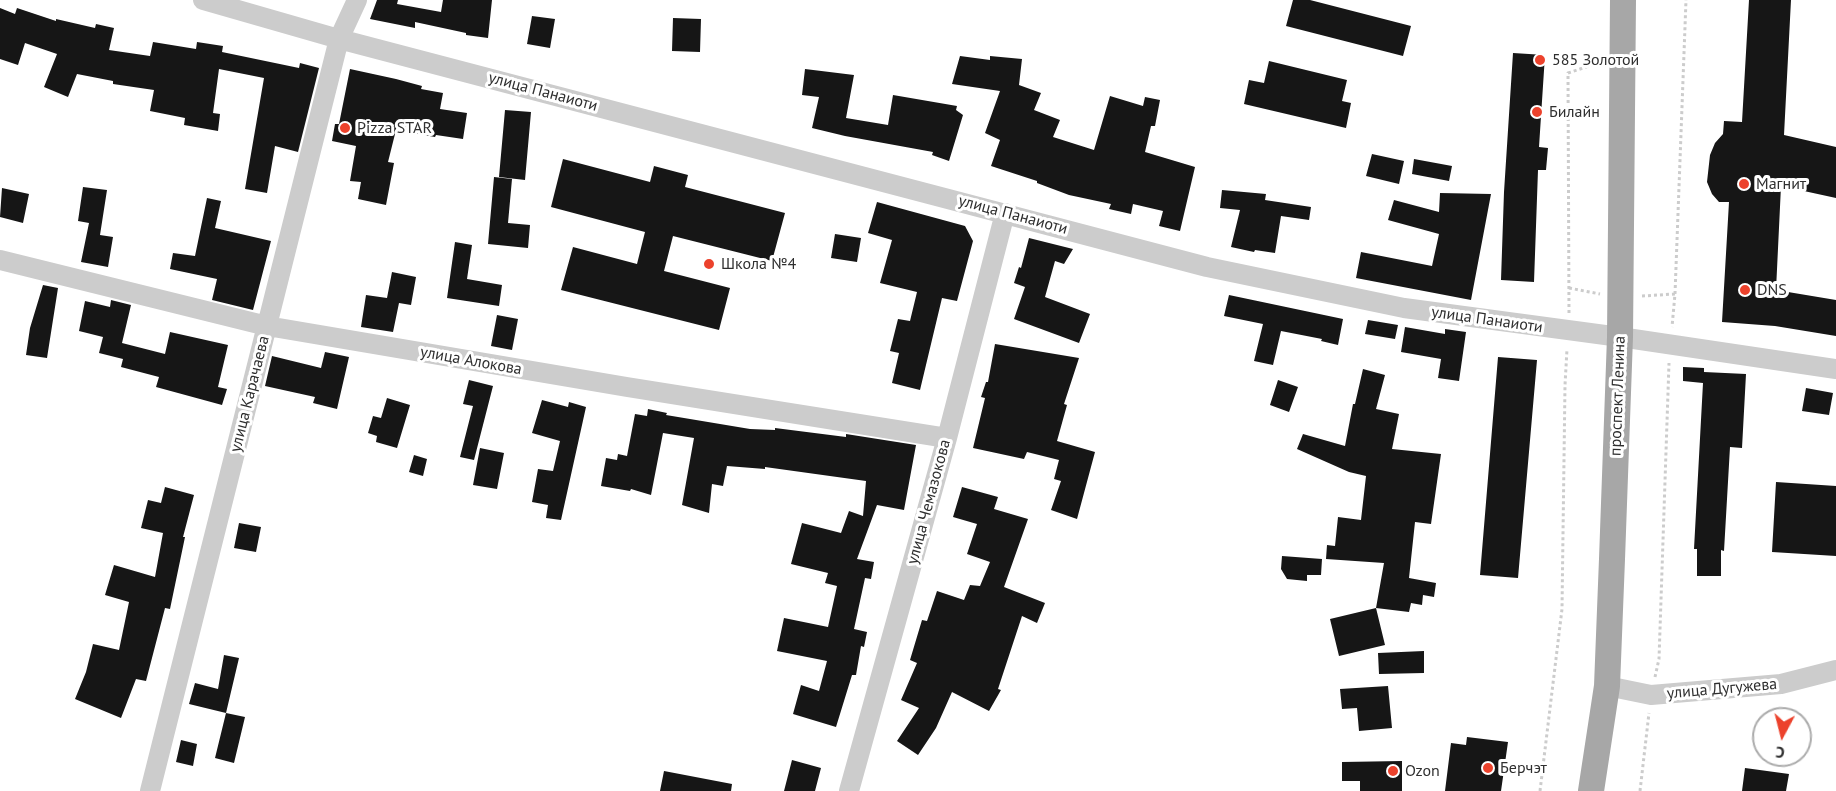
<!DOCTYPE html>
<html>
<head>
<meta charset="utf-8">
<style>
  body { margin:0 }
  #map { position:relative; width:1836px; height:791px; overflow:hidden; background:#fff; font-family:"PT Sans",sans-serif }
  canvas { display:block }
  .north { position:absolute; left:1752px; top:707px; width:60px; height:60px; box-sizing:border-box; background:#fff; border:2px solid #acacac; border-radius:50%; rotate:187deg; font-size:16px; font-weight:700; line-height:24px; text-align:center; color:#2f2f2f }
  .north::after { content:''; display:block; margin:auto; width:21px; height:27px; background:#ec422c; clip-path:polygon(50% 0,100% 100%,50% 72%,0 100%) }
</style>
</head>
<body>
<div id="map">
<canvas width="1836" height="791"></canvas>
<div class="north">С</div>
</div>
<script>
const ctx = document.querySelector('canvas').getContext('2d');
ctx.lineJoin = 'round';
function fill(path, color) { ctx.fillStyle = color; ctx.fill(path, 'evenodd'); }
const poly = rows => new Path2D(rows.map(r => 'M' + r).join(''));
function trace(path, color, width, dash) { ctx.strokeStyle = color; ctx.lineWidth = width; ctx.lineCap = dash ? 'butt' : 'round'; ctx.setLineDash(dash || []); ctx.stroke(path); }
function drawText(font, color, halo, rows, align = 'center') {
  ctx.font = font + ' "PT Sans",sans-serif'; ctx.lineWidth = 6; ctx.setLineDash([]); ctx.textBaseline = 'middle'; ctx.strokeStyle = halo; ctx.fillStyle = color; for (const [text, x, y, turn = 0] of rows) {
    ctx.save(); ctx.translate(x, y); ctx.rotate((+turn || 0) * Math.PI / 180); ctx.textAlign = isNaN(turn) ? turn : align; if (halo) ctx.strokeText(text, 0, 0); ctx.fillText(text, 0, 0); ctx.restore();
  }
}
const building = poly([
  [377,0,398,0,397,4,441,12,443,0,492,0,488,38,466,35,466,33,415,22,415,28,370,19],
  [1293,0,1310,0,1411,26,1403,56,1286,26],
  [1749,0,1791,0,1784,135,1836,147,1836,198,1781,186,1776,290,1836,300,1836,336,1775,326,1722,322,1729,202,1719,202,1712,194,1707,182,1710,155,1715,143,1723,134,1724,121,1742,122],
  [0,8,15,14,17,8,56,21,56,19,95,28,96,24,114,28,109,50,150,56,153,42,196,49,197,42,223,46,222,52,299,68,300,63,319,68,298,152,275,146,267,193,245,189,264,78,219,69,213,113,220,114,218,131,184,125,185,118,150,111,154,90,113,84,113,81,77,74,68,97,44,87,57,54,25,43,18,65,0,59],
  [532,16,555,19,550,48,527,44],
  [673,18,701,19,700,52,672,51],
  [1513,53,1545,55,1539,147,1548,148,1546,170,1538,170,1534,282,1501,280,1504,192],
  [960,56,990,60,990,56,1022,59,1019,85,1041,93,1034,110,1060,120,1053,137,1094,150,1110,96,1143,106,1145,97,1160,100,1155,126,1151,126,1145,152,1195,167,1180,231,1159,226,1163,211,1133,204,1131,214,1109,209,1111,204,1069,195,1037,183,1037,181,991,166,1000,140,985,133,1000,91,952,84],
  [1269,61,1347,80,1342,101,1351,103,1346,128,1244,104,1249,80,1264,83],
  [350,69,396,79,422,86,421,89,443,93,440,109,467,113,463,139,436,135,435,137,396,130,388,162,394,163,386,205,358,199,361,182,350,181,356,146,332,141,335,124,339,124],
  [805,69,854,75,846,118,888,125,893,95,957,106,956,110,963,115,949,161,932,155,933,152,845,136,812,128,819,97,802,95],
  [505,110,531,112,525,180,499,177],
  [1372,154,1404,161,1399,184,1366,176],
  [563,159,650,182,654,166,688,175,685,187,785,213,772,261,673,236,664,271,730,288,719,330,561,290,573,247,637,264,645,232,551,207],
  [1414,159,1452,166,1449,181,1412,174],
  [494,177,512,179,508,223,530,225,528,248,488,244],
  [83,187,107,190,100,235,113,237,108,267,81,262,89,223,78,221],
  [2,188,29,194,23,223,0,217],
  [1222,190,1266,194,1265,200,1311,207,1309,220,1281,216,1275,253,1255,250,1254,252,1231,247,1240,210,1220,208],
  [1440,193,1491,194,1471,300,1356,278,1361,252,1432,266,1439,234,1388,220,1394,200,1439,212],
  [207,198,221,201,215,228,271,241,253,310,212,300,217,279,170,269,173,253,195,256],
  [877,202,965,226,973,241,957,301,942,298,920,390,892,383,899,353,890,351,898,319,910,321,917,292,880,283,892,240,868,233],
  [835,234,861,238,857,262,831,258],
  [1029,238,1073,249,1064,264,1055,261,1045,297,1090,314,1079,343,1014,319,1025,287,1014,283,1019,267,1021,268],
  [455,242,472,245,467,279,502,285,499,306,447,298],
  [392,272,416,277,411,305,399,303,393,332,361,327,366,295,387,298],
  [43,285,58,288,47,358,26,355,30,328],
  [1229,295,1343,319,1338,345,1321,341,1322,339,1281,331,1273,365,1254,361,1263,324,1224,316],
  [111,300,131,305,122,343,165,354,170,332,228,345,218,387,227,389,222,405,156,387,159,377,121,367,123,359,99,353,103,337,79,331,85,301,110,307],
  [497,315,518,319,512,350,491,346],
  [1368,320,1398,325,1395,339,1365,334],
  [1405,327,1445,334,1445,329,1466,332,1459,381,1438,378,1441,359,1401,352],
  [995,344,1079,358,1064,404,1067,405,1057,441,1095,452,1077,519,1051,510,1061,481,1054,479,1059,460,1027,452,1024,459,973,448,985,398,981,397,986,382,988,382],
  [325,352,349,357,337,409,313,403,315,397,265,386,272,356,321,368],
  [1498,357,1537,360,1518,578,1480,575],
  [1683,367,1704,368,1704,372,1746,374,1742,448,1730,447,1724,551,1721,550,1721,576,1697,576,1697,549,1694,549,1703,383,1683,381],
  [1363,369,1385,375,1376,409,1399,414,1392,449,1441,454,1431,524,1415,522,1409,578,1436,583,1434,597,1423,595,1422,605,1411,603,1409,612,1376,608,1384,563,1326,559,1327,545,1335,546,1338,517,1361,520,1366,476,1349,472,1297,449,1303,434,1345,446,1353,404,1355,404],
  [469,380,493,386,474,460,460,457,473,406,463,404],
  [1278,380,1298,387,1289,412,1270,405],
  [1806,388,1833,393,1829,415,1802,411],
  [387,398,410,405,397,448,376,442,377,436,368,433,373,416,381,418],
  [542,400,568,407,569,402,586,407,561,520,546,518,548,505,532,502,538,469,553,471,560,441,532,433],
  [648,409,667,413,666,415,750,429,775,430,775,428,846,437,846,434,916,445,904,510,877,505,857,559,874,562,871,579,865,578,854,629,867,632,864,647,861,646,856,675,852,675,836,727,793,714,801,685,819,691,827,661,777,651,784,618,828,627,837,586,825,583,828,573,791,564,802,523,841,533,849,511,863,516,866,481,765,467,765,469,727,466,723,486,712,484,709,513,682,505,694,438,663,433,651,495,631,489,630,491,601,486,606,458,617,460,618,454,627,456,635,414,647,416],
  [480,448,504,453,497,489,473,485],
  [414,455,427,459,423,476,409,472],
  [1776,482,1836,486,1836,556,1772,552],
  [165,487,194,495,183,537,185,537,170,609,165,608,146,681,136,679,121,718,75,699,86,672,93,644,119,650,129,602,105,595,114,565,155,577,163,533,141,528,148,500,161,503],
  [962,487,998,497,994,509,1028,519,1004,587,1045,603,1037,623,1022,616,998,689,1001,690,989,711,952,692,936,728,918,755,897,741,919,708,901,700,917,663,910,660,922,620,927,621,937,591,964,600,970,585,980,586,990,562,967,554,977,524,953,517],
  [239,523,261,527,256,552,234,548],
  [1282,556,1322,559,1321,575,1307,575,1307,581,1287,579,1281,569],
  [1376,608,1385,645,1339,656,1330,619],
  [1424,651,1424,673,1379,674,1378,653],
  [224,655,239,658,226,713,189,704,195,683,218,689],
  [1388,686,1392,728,1359,731,1357,708,1342,709,1340,689],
  [226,713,245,717,234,763,215,758],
  [1467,737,1508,742,1501,791,1445,791,1451,743,1466,745],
  [181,740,197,744,193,766,176,762],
  [792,760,821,768,815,791,784,791],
  [1402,761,1402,791,1360,791,1360,781,1342,781,1342,762],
  [1745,768,1789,774,1786,791,1742,791],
  [664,771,732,784,731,791,660,791]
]);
const path = poly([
  [1569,288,1600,294],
  [1675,294,1686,0],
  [1642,296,1675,294,1672,327],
  [1569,313,1568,73,1601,62],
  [1655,677,1659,659,1669,363],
  [1540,791,1562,609,1565,385,1567,349],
  [1640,791,1649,713]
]);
const minor = poly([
  [203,0,339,39,1207,267,1404,308,1620,337,1836,369],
  [0,260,267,326,627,387,947,438],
  [1607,686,1651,695,1781,684,1836,670],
  [150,791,339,39,357,0],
  [849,791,947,438,1005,213]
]);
const major = poly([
  [1591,791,1607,686,1612,559,1620,337,1623,0]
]);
const markers = [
  [1540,60,6,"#ec422c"],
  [1537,112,6,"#ec422c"],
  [345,128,6,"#ec422c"],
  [1744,184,6,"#ec422c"],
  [709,264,6,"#ec422c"],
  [1745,290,6,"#ec422c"],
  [1488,768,6,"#ec422c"],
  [1393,771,6,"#ec422c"]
];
const poiNames = [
  ["585 Золотой",1552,60],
  ["Билайн",1549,112],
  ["Pizza STAR",357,128],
  ["Магнит",1756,184],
  ["Школа №4",721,264],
  ["DNS",1757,290],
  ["Берчэт",1500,768],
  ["Ozon",1405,771]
];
const streetNames = [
  ["улица Панаиоти",543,92,15],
  ["улица Панаиоти",1013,215,15],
  ["улица Панаиоти",1487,320,8],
  ["улица Алокова",471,361,10],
  ["улица Карачаева",250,394,-76],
  ["проспект Ленина",1618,396,-88],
  ["улица Чемазокова",929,502,-75],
  ["улица Дугужева",1722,689,-5]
];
fill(building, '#161616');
trace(path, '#ccc', 3, [3, 3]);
trace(minor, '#ccc', 20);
trace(major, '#a7a7a7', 26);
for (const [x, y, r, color] of markers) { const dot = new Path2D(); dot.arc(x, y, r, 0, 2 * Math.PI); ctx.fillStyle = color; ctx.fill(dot); trace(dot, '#fff', 2); }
drawText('16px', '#2f2f2f', '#fff', poiNames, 'left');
drawText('16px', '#2f2f2f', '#fff', streetNames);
</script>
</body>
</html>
